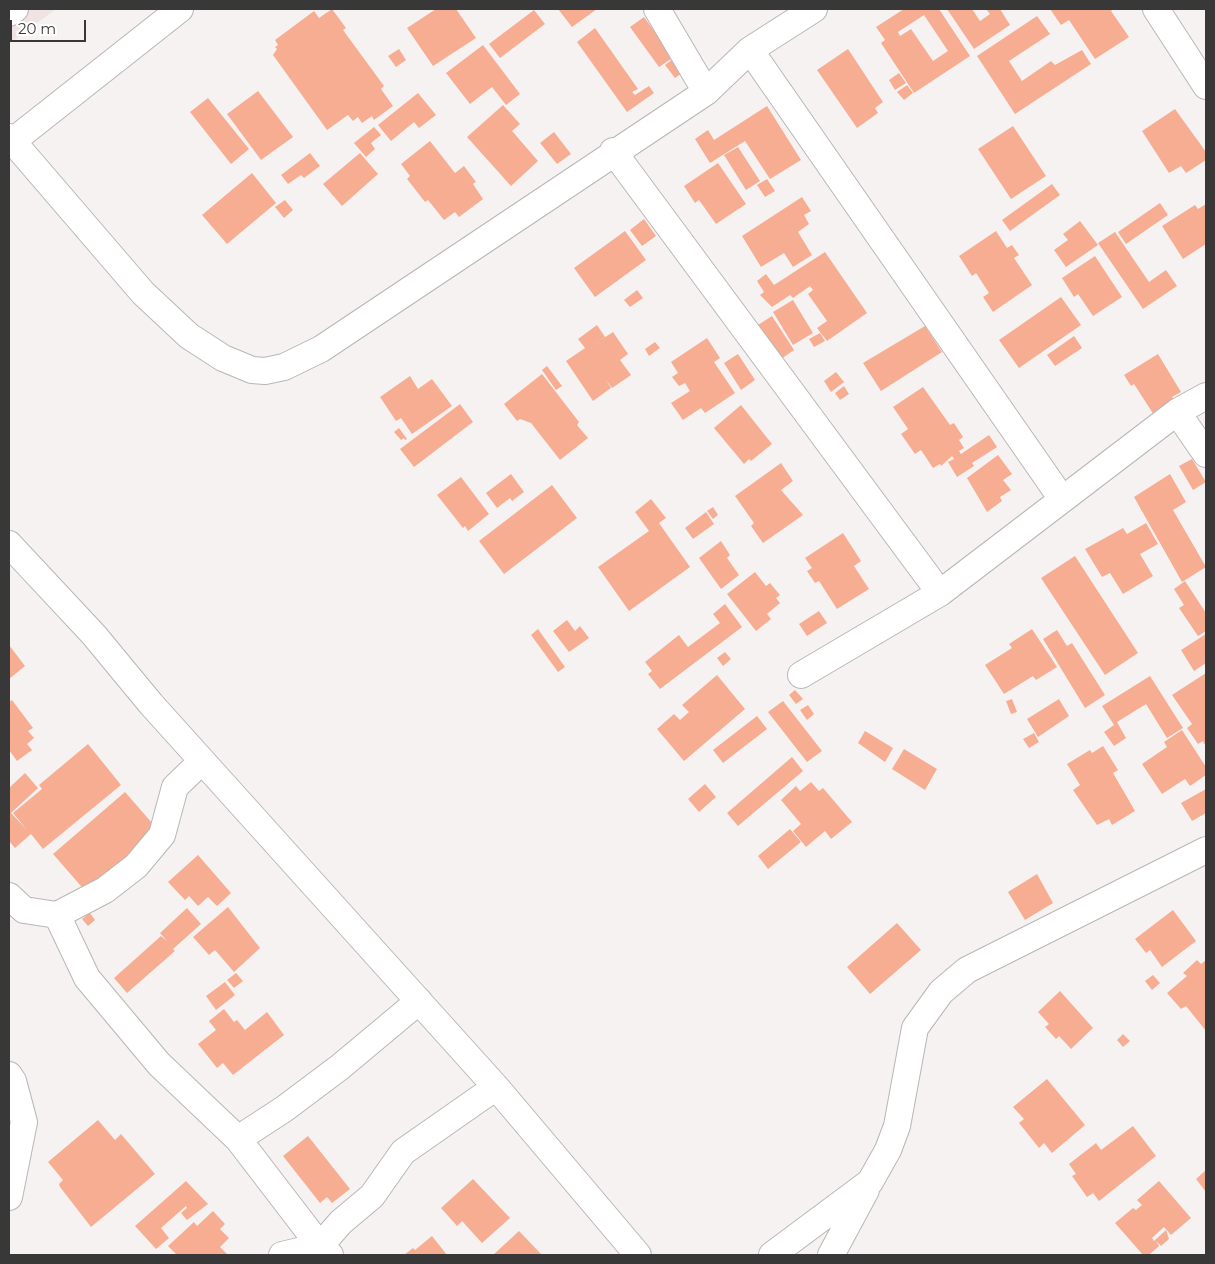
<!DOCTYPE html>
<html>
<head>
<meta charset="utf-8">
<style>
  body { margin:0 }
  #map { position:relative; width:1215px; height:1264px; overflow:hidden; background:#f6f2f2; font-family:Montserrat,sans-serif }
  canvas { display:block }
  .frame { position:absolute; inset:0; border:10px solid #393838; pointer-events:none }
  .scale { position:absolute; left:10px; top:20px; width:76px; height:22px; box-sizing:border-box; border:2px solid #393838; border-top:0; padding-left:6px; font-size:15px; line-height:18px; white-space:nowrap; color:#393838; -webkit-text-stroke:4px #fff; paint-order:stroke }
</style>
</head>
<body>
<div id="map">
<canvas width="1215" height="1264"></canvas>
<div class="frame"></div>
<div class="scale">20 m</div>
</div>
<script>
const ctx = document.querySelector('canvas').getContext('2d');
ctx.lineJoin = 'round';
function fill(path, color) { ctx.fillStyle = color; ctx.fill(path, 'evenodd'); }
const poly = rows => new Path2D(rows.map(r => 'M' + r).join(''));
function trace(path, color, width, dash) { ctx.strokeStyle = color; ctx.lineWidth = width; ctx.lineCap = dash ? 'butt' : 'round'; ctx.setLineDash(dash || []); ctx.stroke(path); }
const built = poly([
  [9,9,56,9,10,43]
]);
const building = poly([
  [332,9,346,28,343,30,384,86,381,89,393,106,374,120,372,116,362,123,358,117,353,121,348,115,327,130,273,55,277,49,275,47,278,45,275,40,314,11,319,18],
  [436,9,456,9,476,38,433,66,407,28],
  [558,9,597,9,572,27],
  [904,9,939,9,970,56,914,93,881,43,885,40,876,27],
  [924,15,948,51,933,61,911,29,900,36,898,32],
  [947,9,972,9,980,21,990,14,986,9,1000,9,1010,25,974,49],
  [1050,9,1114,9,1111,11,1129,37,1095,59,1069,20,1061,25],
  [534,10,545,24,500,58,489,44],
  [1037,16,1050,34,1009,61,1022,81,1051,61,1055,65,1082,50,1091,64,1015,114,977,56],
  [644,17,655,32,659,29,677,55,659,67,630,27],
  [595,28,638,89,632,92,635,95,649,86,654,93,627,112,577,42],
  [483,45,520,94,506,105,492,87,470,104,446,73],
  [399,49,406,60,396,67,388,56],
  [848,49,883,102,875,108,878,113,857,128,817,70],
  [678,55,688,69,675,78,665,65],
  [899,73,906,83,895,90,889,80],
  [907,85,913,93,904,100,897,92],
  [258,91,293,137,261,160,227,114],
  [418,93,436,115,419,128,414,122,391,141,378,125],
  [208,98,249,149,231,164,190,112],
  [503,105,520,124,512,131,538,161,511,186,467,137],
  [767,106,801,160,770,179,745,141,710,163,695,139,708,130,714,140],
  [1175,109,1206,152,1206,160,1186,173,1181,166,1169,173,1142,131],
  [1013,126,1046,176,1011,199,978,149],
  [374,127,381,135,371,143,375,149,366,157,354,143],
  [554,132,571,154,557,164,540,143],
  [430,141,455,173,464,166,476,182,473,184,483,199,459,217,455,212,444,220,428,200,425,202,407,179,410,176,401,164],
  [738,147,760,181,746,190,724,155],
  [310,153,320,166,304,178,301,175,288,184,281,175],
  [360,153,378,174,342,206,323,184],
  [718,163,746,204,716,224,699,200,695,203,684,186],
  [252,173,276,203,227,244,202,215],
  [767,179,775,191,765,197,757,185],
  [1052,184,1060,195,1010,231,1002,220],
  [802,197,811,211,804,215,809,224,798,232,812,255,793,267,784,253,761,267,742,236],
  [285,200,293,210,284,218,275,207],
  [1160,203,1168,215,1126,244,1118,232],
  [1206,204,1206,244,1183,259,1162,226,1195,205,1198,209],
  [644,219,656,236,642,246,630,230],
  [1080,221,1098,245,1066,267,1054,250,1068,240,1063,234],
  [625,231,646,260,595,297,574,268],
  [996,231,1007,248,1012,245,1019,255,1014,258,1032,285,993,312,983,297,989,293,976,273,972,276,959,256],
  [1115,232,1149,282,1166,270,1177,286,1143,309,1098,243],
  [825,252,867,313,827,341,817,328,827,321,808,294,813,290,810,286,793,298,790,295,772,307,760,295,764,292,757,281,766,274,774,285],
  [1095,256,1122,297,1093,316,1078,294,1074,297,1062,278],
  [637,290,643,298,630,307,624,300],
  [1061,297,1081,325,1019,368,999,340],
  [793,300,813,333,793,345,773,312],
  [772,316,794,350,781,359,758,325],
  [597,325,605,337,585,350,613,332,628,354,620,360,631,375,612,388,606,380,611,388,593,401,566,361,585,348,578,339],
  [925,326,942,352,881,391,863,363],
  [820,333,825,341,814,347,809,339],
  [1074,336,1082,348,1055,366,1047,355],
  [707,338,720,358,714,362,735,393,705,413,701,408,683,420,671,403,690,391,685,383,679,386,672,377,678,373,671,362],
  [655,342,660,348,649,356,645,349],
  [738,354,755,380,741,390,724,363],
  [1158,354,1181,392,1172,397,1175,402,1154,415,1134,384,1131,386,1124,375],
  [547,366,562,386,556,390,542,370],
  [836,372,844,382,831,392,824,381],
  [542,374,579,422,577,425,588,438,560,460,531,423,520,419,517,421,504,404],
  [410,376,418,389,432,379,452,406,412,434,401,418,396,421,380,397],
  [844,386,849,394,840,400,835,393],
  [923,387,950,425,954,423,963,437,959,440,964,448,959,451,961,454,989,435,997,447,972,463,974,466,957,477,948,462,954,459,952,456,941,466,940,464,933,468,921,450,915,454,901,434,908,429,893,407],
  [460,404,473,422,414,467,400,449],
  [741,405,772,444,751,461,749,459,744,464,714,428],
  [399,428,407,439,405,440,404,438,401,440,394,432],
  [998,455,1012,474,1003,480,1011,490,1000,497,1002,501,987,512,967,478],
  [1192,459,1206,482,1193,490,1179,466],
  [781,463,793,481,781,490,803,515,763,543,751,526,754,523,735,496],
  [511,474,524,492,512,501,510,498,497,508,486,493],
  [1170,474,1186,502,1173,510,1206,567,1182,582,1134,497],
  [461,477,489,514,468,531,465,526,463,528,437,495],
  [552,485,577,518,504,574,479,541],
  [651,499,666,518,659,523,690,567,629,611,598,567,649,531,635,512],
  [713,507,718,515,713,519,707,511],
  [706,512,714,524,693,539,685,528],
  [1146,523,1158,544,1140,554,1153,576,1123,594,1110,573,1102,577,1085,549,1123,528,1127,534],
  [843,533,861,561,854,566,869,589,837,609,819,581,815,583,807,571,812,568,805,558],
  [721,541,730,555,727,558,739,575,721,589,699,558],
  [1075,556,1138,653,1105,675,1041,578],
  [755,572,766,586,770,583,780,595,776,598,780,603,767,614,771,619,756,631,727,594],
  [1185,581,1206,613,1206,631,1198,636,1179,608,1184,605,1174,589],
  [725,604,742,627,660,689,648,674,652,671,645,662,679,635,688,647,720,623,713,614],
  [819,611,827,623,807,636,799,624],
  [567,620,575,631,580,626,589,638,569,652,553,631],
  [538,629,565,667,558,672,531,635],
  [1032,629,1057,667,1036,680,1033,676,1004,694,985,665,1012,648,1009,644],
  [1057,630,1067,646,1072,643,1105,695,1085,708,1043,639],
  [1206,634,1206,663,1194,671,1181,650],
  [9,645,25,666,9,679],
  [725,652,731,659,723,666,717,658],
  [1206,673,1206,747,1203,741,1198,744,1187,728,1192,724,1172,695],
  [717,675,745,709,684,761,657,729,674,714,680,720,689,712,682,705],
  [1150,676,1183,728,1167,738,1146,704,1117,722,1126,738,1114,746,1104,732,1114,725,1102,706],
  [795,690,803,699,796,704,789,695],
  [1012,699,1017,712,1011,714,1006,701],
  [1059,699,1069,716,1038,737,1027,719],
  [12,700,33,728,28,731,34,738,27,744,32,750,17,761,9,750,9,702],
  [783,701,822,751,807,762,768,712],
  [808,705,814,714,807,720,800,710],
  [757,716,767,729,723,763,713,750],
  [1182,730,1206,767,1206,775,1190,786,1185,779,1162,794,1142,764,1167,747,1164,742],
  [865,731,893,748,885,762,858,743],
  [1034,733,1039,742,1029,748,1023,739],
  [88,744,121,785,43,849,31,834,15,848,9,841,9,788,25,773,38,788,11,813,27,830,13,813,42,789,39,785],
  [1103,746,1118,770,1113,773,1135,811,1112,825,1109,819,1097,825,1073,790,1080,785,1067,764,1090,750,1092,753],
  [904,749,937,769,925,790,892,769],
  [792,757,803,771,738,826,727,813],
  [811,782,819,791,823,788,852,822,831,839,825,831,806,847,793,831,801,824,781,800,796,786,800,791],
  [705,784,716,797,699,812,688,799],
  [1206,789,1206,813,1192,821,1181,803],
  [125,792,159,831,87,893,53,854],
  [790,829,801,842,768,869,758,856],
  [198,855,231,893,217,906,208,897,198,906,189,896,185,900,168,882],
  [1037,874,1053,903,1025,920,1008,892],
  [228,907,260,948,234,972,215,950,209,955,193,937],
  [187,908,201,924,173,949,175,951,127,993,114,978,161,936,167,941,160,933],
  [1173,910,1196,941,1162,967,1150,950,1146,953,1135,939],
  [90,913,95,920,88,926,82,919],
  [897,923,921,950,870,994,847,967],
  [1197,960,1201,964,1206,960,1206,1031,1186,1006,1181,1009,1167,993,1187,976,1183,973],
  [236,973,243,981,234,988,227,980],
  [1153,975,1160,983,1152,990,1145,981],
  [225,982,235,995,216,1010,206,996],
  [1060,991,1093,1028,1071,1049,1059,1036,1056,1039,1045,1027,1049,1024,1038,1012],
  [224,1009,234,1022,237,1020,245,1030,267,1012,284,1035,233,1075,223,1063,217,1068,198,1044,216,1030,209,1021],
  [1123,1034,1130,1041,1123,1047,1117,1040],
  [1047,1079,1085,1125,1052,1153,1044,1143,1039,1148,1019,1123,1024,1119,1013,1107],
  [98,1120,115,1140,121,1134,155,1174,91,1227,60,1187,59,1184,63,1180,48,1162],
  [1133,1126,1156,1156,1099,1201,1093,1193,1087,1197,1072,1176,1076,1174,1069,1164,1096,1143,1101,1150],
  [308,1136,350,1189,332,1203,327,1197,320,1203,283,1156],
  [1206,1170,1206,1192,1196,1179],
  [473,1179,510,1218,482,1243,462,1221,457,1226,441,1208],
  [186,1181,208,1204,187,1220,181,1213,187,1208,186,1206,161,1228,169,1238,156,1249,135,1226],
  [1159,1181,1191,1218,1171,1235,1164,1227,1152,1238,1154,1241,1166,1230,1169,1239,1161,1246,1156,1241,1159,1246,1149,1255,1143,1255,1115,1223,1133,1208,1136,1210,1142,1205,1137,1200],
  [213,1211,225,1224,220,1229,229,1238,220,1247,227,1254,177,1255,168,1246,194,1222,197,1226],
  [519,1231,541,1254,539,1255,493,1255],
  [432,1236,447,1255,404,1255,413,1248,415,1250]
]);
const minor = poly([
  [657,9,706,92],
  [1156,9,1206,86],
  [9,13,15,9],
  [750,50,1062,499],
  [9,137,143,293,189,336,223,358,252,370,265,371,284,367,321,349,706,92,750,50,814,9],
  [9,144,180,9],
  [613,151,940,593],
  [1177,412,1206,454],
  [9,544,94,635,151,704,496,1087,638,1255],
  [801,675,940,593,1177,412,1206,396],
  [9,896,24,910,57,915,105,890,136,866,162,835,175,787,202,761],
  [57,915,87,978,159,1064,238,1139,320,1246,330,1255],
  [9,1075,13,1081,24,1122,9,1197],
  [238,1139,284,1109,340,1067,419,1001],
  [282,1255,320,1246,341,1222,372,1196,403,1152,496,1087],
  [772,1255,870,1182,888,1150,897,1126,915,1028,941,992,967,970,1206,850],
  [831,1255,866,1190]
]);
fill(built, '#efe3e3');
fill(building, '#f6ad92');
trace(minor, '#b9b6b6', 28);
trace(minor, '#fff', 26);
</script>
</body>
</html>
